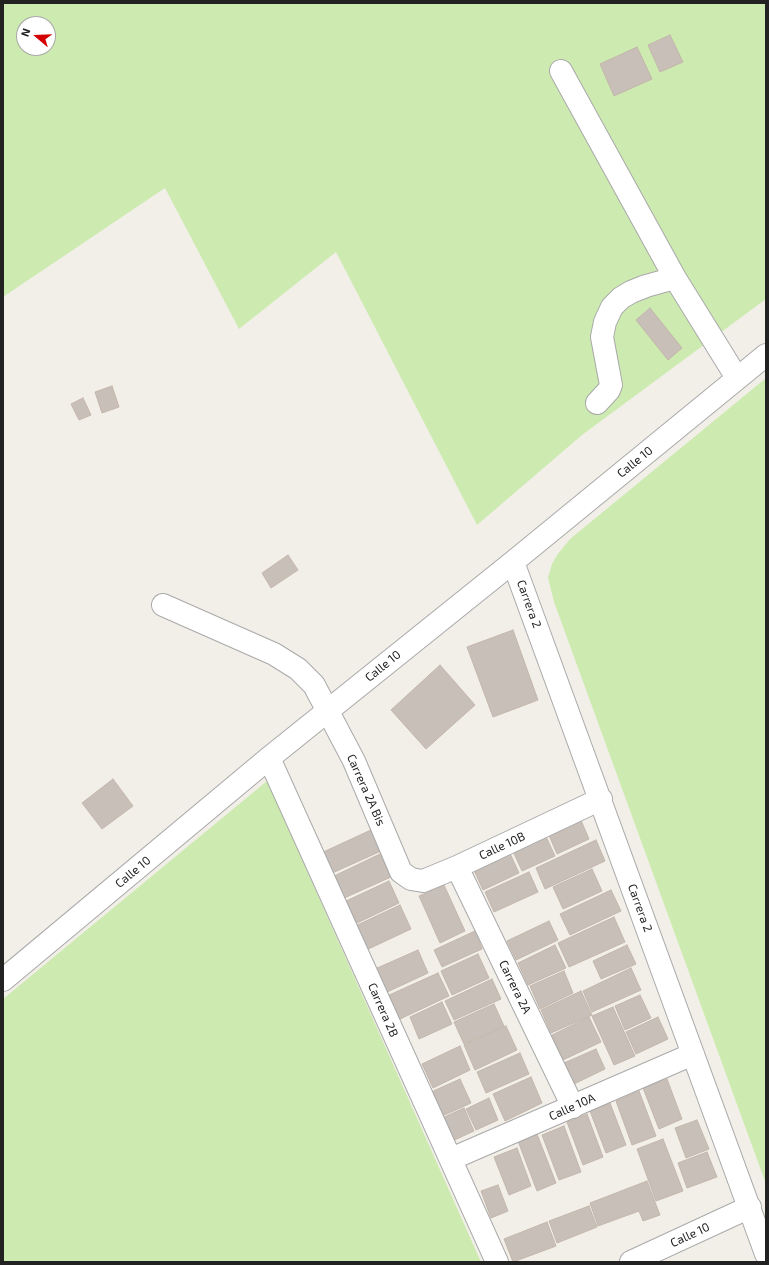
<!DOCTYPE html>
<html>
<head>
<meta charset="utf-8">
<style>
  body { margin:0 }
  #map { position:relative; width:769px; height:1265px; overflow:hidden; background:#f2efe9; font-family:"Exo 2",sans-serif }
  canvas { display:block }
  .frame { position:absolute; inset:0; border:4px solid #222; pointer-events:none }
  .north { position:absolute; left:16px; top:16px; width:40px; height:40px; box-sizing:border-box; background:#fff; border:1px solid #a7a7a7; border-radius:50%; rotate:289deg; font-size:11px; font-weight:700; line-height:16px; text-align:center; color:#222 }
  .north::after { content:''; display:block; margin:auto; width:14px; height:18px; background:#d40000; clip-path:polygon(50% 0,100% 100%,50% 72%,0 100%) }
</style>
</head>
<body>
<div id="map">
<canvas width="769" height="1265"></canvas>
<div class="frame"></div>
<div class="north">N</div>
</div>
<script>
const ctx = document.querySelector('canvas').getContext('2d');
ctx.lineJoin = 'round';
function fill(path, color) { ctx.fillStyle = color; ctx.fill(path, 'evenodd'); }
const poly = rows => new Path2D(rows.map(r => 'M' + r).join(''));
function trace(path, color, width, dash) { ctx.strokeStyle = color; ctx.lineWidth = width; ctx.lineCap = dash ? 'butt' : 'round'; ctx.setLineDash(dash || []); ctx.stroke(path); }
function drawText(font, color, halo, rows, align = 'center') {
  ctx.font = font + ' "Exo 2",sans-serif'; ctx.lineWidth = 3; ctx.setLineDash([]); ctx.textBaseline = 'middle'; ctx.strokeStyle = halo; ctx.fillStyle = color; for (const [text, x, y, turn = 0] of rows) {
    ctx.save(); ctx.translate(x, y); ctx.rotate((+turn || 0) * Math.PI / 180); ctx.textAlign = isNaN(turn) ? turn : align; if (halo) ctx.strokeText(text, 0, 0); ctx.fillText(text, 0, 0); ctx.restore();
  }
}
const grass = poly([
  [3,3,766,3,766,299,582,435,477,525,336,252,239,329,165,188,3,297],
  [24,24,48,24,48,48,24,48],
  [766,378,766,1184,554,602,548,578,552,564,557,555,570,539],
  [267,781,481,1262,3,1262,3,999]
]);
const building = poly([
  [670,35,683,62,660,72,648,45,670,35],
  [637,47,652,79,614,96,600,64,637,47],
  [650,308,682,348,668,360,636,320,650,308],
  [112,386,119,407,102,413,95,392,112,386],
  [83,398,91,415,79,420,71,404,83,398],
  [288,555,298,570,271,588,262,573,288,555],
  [513,630,538,700,493,717,467,647,513,630],
  [440,665,475,705,426,749,391,710,440,665],
  [113,779,133,806,102,829,82,803,113,779],
  [580,818,589,839,557,854,548,833,580,818],
  [371,830,381,851,328,875,319,854,371,830],
  [544,832,555,856,522,871,511,847,544,832],
  [596,840,605,861,545,889,536,868,596,840],
  [508,849,519,873,483,890,472,866,508,849],
  [380,854,391,877,342,899,332,877,380,854],
  [592,869,602,891,563,909,553,887,592,869],
  [529,872,538,892,494,912,485,892,529,872],
  [389,881,399,903,357,923,346,901,389,881],
  [444,885,465,931,440,943,419,896,444,885],
  [611,890,621,911,570,935,560,914,611,890],
  [400,905,411,929,362,952,351,928,400,905],
  [614,917,625,942,569,967,558,943,614,917],
  [549,921,558,940,516,960,507,941,549,921],
  [475,931,482,949,442,967,434,950,475,931],
  [555,945,566,968,528,985,518,963,555,945],
  [627,945,636,964,601,979,593,961,627,945],
  [418,950,428,973,385,993,375,969,418,950],
  [478,954,489,978,452,995,441,971,478,954],
  [631,968,641,990,592,1012,583,991,631,968],
  [564,971,573,993,540,1009,530,986,564,971],
  [438,973,449,996,398,1020,387,996,438,973],
  [492,979,501,999,454,1020,445,1001,492,979],
  [581,991,592,1015,551,1033,541,1010,581,991],
  [640,995,651,1018,625,1030,615,1006,640,995],
  [442,1002,452,1024,419,1039,410,1017,442,1002],
  [494,1004,504,1026,464,1044,454,1022,494,1004],
  [613,1007,635,1056,614,1065,592,1016,613,1007],
  [589,1017,601,1042,563,1060,552,1035,589,1017],
  [658,1017,668,1039,636,1054,626,1032,658,1017],
  [506,1026,517,1050,475,1070,464,1045,506,1026],
  [460,1046,470,1070,433,1088,422,1064,460,1046],
  [596,1049,605,1069,574,1084,564,1063,596,1049],
  [520,1053,529,1074,486,1093,477,1072,520,1053],
  [531,1077,542,1103,505,1121,493,1094,531,1077],
  [460,1079,471,1103,440,1117,429,1093,460,1079],
  [667,1079,682,1119,659,1129,643,1088,667,1079],
  [639,1091,656,1136,632,1145,616,1101,639,1091],
  [489,1098,498,1120,476,1130,466,1109,489,1098],
  [610,1103,626,1145,606,1153,590,1111,610,1103],
  [464,1108,474,1131,450,1142,440,1119,464,1108],
  [587,1114,603,1157,583,1165,567,1122,587,1114],
  [697,1120,709,1149,686,1158,675,1128,697,1120],
  [564,1126,581,1172,559,1180,542,1135,564,1126],
  [537,1134,556,1183,537,1191,518,1141,537,1134],
  [663,1139,683,1191,656,1201,637,1149,663,1139],
  [517,1148,531,1186,509,1195,494,1157,517,1148],
  [707,1152,717,1177,687,1188,678,1163,707,1152],
  [647,1181,660,1215,643,1221,639,1211,598,1226,590,1203,647,1181],
  [498,1185,508,1211,491,1218,481,1191,498,1185],
  [589,1206,597,1227,557,1243,549,1221,589,1206],
  [547,1222,556,1246,513,1262,504,1239,547,1222]
]);
const minor = poly([
  [561,71,675,278,737,378],
  [597,403,609,390,611,385,602,337,605,322,612,307,621,298,631,292,646,286,675,278],
  [513,562,766,1254],
  [163,605,274,654,298,669,314,685,354,761,401,872,411,879,423,881,457,867,601,799],
  [269,758,497,1262],
  [457,867,573,1107],
  [3,980,269,758,513,562,766,355],
  [451,1159,693,1054],
  [631,1262,750,1207]
]);
const streetNames = [
  ["Calle 10",635,462,-39],
  ["Carrera 2",529,604,70],
  ["Calle 10",383,666,-39],
  ["Carrera 2A Bis",366,790,66],
  ["Calle 10B",502,846,-25],
  ["Calle 10",133,872,-40],
  ["Carrera 2",640,908,70],
  ["Carrera 2A",515,987,64],
  ["Carrera 2B",383,1010,66],
  ["Calle 10A",572,1107,-24],
  ["Calle 10",690,1235,-25]
];
fill(grass, '#cdebb0');
fill(building, '#c7bfb8');
trace(building, '#c4b6ab', 1);
trace(minor, '#a9a9a9', 24);
trace(minor, '#fff', 22);
drawText('12px', '#222', '#fff', streetNames);
</script>
</body>
</html>
